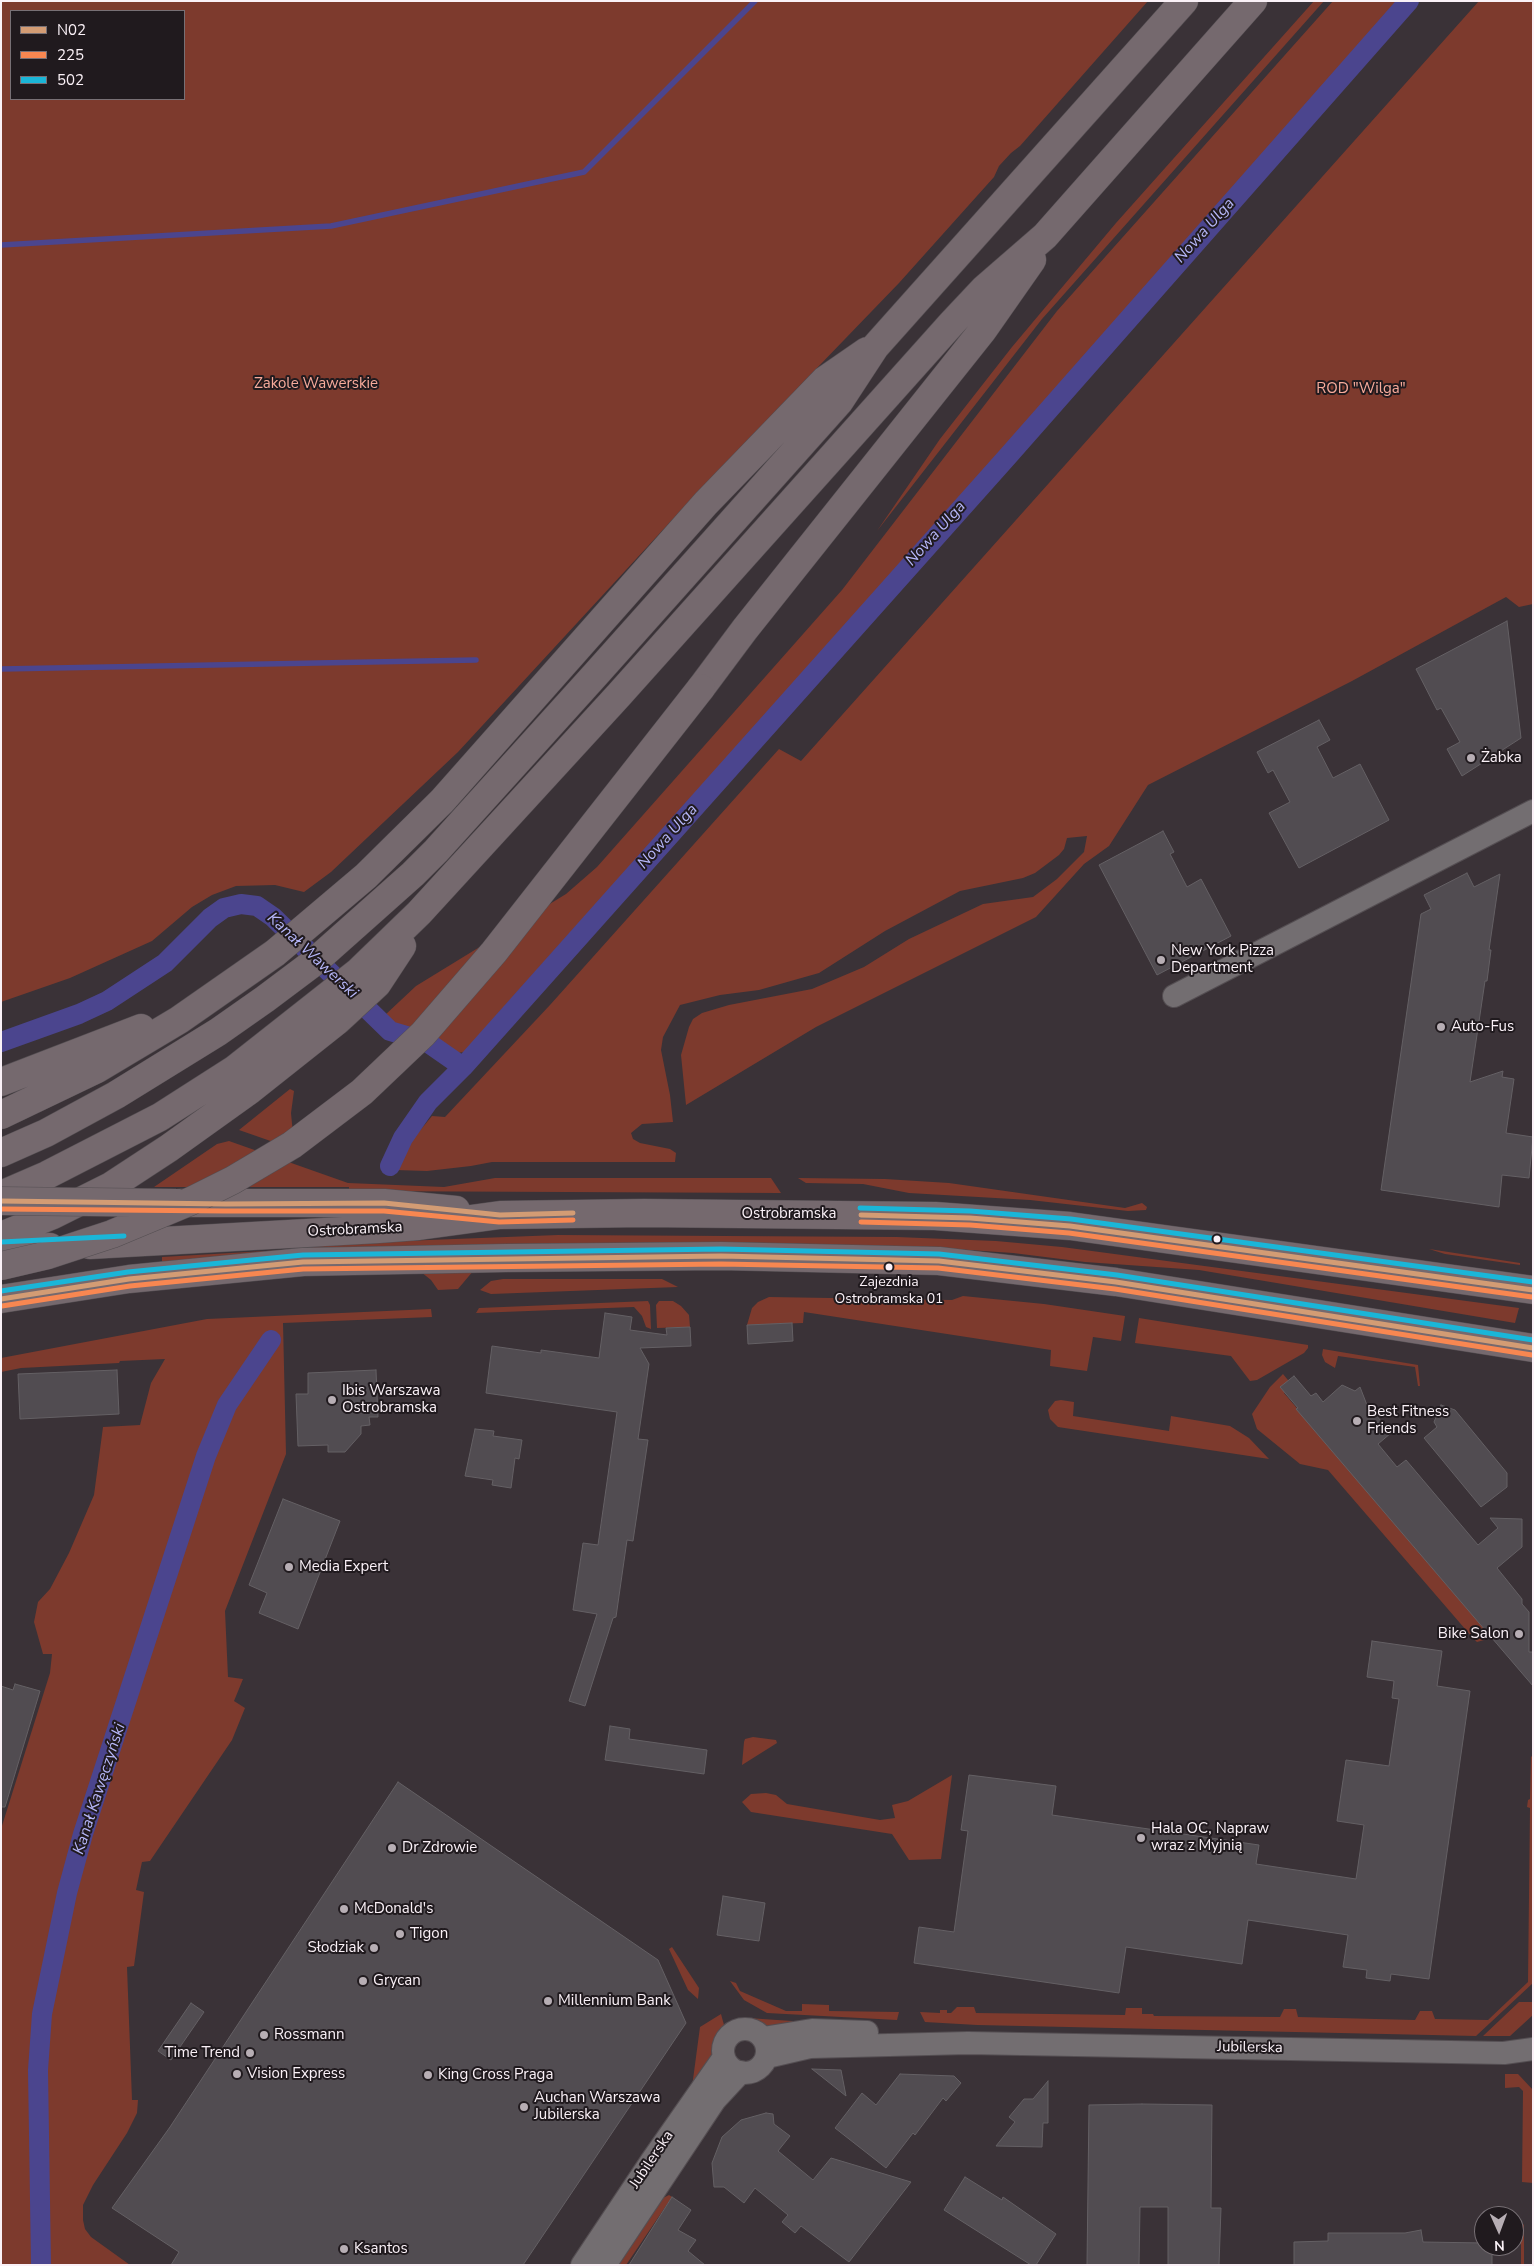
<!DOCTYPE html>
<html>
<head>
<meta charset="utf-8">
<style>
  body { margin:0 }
  #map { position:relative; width:1534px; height:2266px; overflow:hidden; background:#3a3237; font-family:"Nunito Sans",sans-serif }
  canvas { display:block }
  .frame { position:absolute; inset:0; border:2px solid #faf1f7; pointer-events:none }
  .legend { position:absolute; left:10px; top:10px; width:175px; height:90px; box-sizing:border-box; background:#201a1e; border:1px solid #777075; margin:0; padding:6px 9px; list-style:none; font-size:15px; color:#faf1f7 }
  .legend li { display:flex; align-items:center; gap:10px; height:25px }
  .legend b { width:25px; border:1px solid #777075 }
  .north { position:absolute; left:1474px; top:2206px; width:50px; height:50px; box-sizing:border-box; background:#201a1e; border:1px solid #777075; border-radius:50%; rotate:178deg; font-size:14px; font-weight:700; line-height:20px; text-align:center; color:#faf1f7 }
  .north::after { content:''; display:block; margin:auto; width:18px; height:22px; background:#b7aeb4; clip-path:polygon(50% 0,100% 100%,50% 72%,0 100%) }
</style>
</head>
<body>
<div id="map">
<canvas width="1534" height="2266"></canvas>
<div class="frame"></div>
<ul class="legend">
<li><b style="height:6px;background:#d39c74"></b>N02</li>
<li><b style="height:6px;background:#f88751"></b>225</li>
<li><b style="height:6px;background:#1ab6d8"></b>502</li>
</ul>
<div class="north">N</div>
</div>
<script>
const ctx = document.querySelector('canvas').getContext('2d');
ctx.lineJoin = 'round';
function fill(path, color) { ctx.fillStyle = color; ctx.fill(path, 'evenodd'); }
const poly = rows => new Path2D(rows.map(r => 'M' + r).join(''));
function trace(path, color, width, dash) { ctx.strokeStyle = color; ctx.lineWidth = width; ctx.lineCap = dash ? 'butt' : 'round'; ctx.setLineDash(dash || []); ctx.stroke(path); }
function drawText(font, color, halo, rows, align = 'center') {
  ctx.font = font + ' "Nunito Sans",sans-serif'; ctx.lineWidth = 4; ctx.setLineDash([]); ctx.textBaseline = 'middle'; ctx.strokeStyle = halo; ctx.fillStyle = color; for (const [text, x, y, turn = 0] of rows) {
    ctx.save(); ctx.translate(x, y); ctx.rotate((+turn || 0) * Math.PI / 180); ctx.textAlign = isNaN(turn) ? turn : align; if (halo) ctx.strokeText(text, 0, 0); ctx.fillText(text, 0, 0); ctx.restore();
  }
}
const green = poly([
  [1,1,1148,1,1020,146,1011,153,999,166,994,177,899,283,708,481,458,752,331,872,304,892,275,885,236,886,212,895,192,907,152,941,70,978,1,1002],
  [11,11,184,11,184,99,11,99],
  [1314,1,1324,1,1042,319,877,531,940,439,1012,347,1116,223],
  [1333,1,1402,1,1287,132,1144,289,1074,373,884,587,578,924,495,1017,469,1051,458,1053,396,1027,384,1016,416,986,566,894,597,867,842,590,1057,311],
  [1479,1,1533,1,1533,604,1519,607,1506,597,1352,681,1148,785,1109,846,1084,864,1036,917,816,1027,686,1105,681,1055,689,1027,693,1019,702,1013,729,1005,812,989,864,967,909,939,983,904,1033,897,1057,879,1084,852,1087,836,1067,838,1064,849,1059,855,1035,873,1023,878,960,891,885,931,819,973,759,990,720,995,680,1005,663,1037,661,1050,670,1095,673,1122,642,1124,631,1133,633,1139,640,1143,670,1149,676,1153,675,1162,492,1162,471,1166,427,1171,395,1170,407,1146,432,1116,445,1117,550,1005,779,749,801,761],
  [290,1089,294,1091,291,1113,293,1134,305,1153,239,1130],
  [229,1141,348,1183,444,1187,495,1178,771,1178,781,1193,349,1191,349,1187,154,1187,217,1144],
  [798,1178,885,1179,949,1183,1125,1208,1142,1203,1147,1207,1146,1210,1128,1211,1030,1200,909,1193,863,1184,806,1183],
  [558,1235,897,1237,996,1241,1062,1247,1519,1308,1515,1323,1199,1270,1085,1262,1013,1253,924,1247,412,1246,365,1247,162,1265,162,1257,300,1249,300,1245],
  [1429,1249,1520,1263,1520,1265,1445,1254],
  [474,1270,458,1289,438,1290,431,1280,421,1272],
  [503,1279,662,1279,678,1287,491,1294,480,1290,491,1281],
  [963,1296,1044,1304,1125,1316,1121,1341,1093,1337,1087,1371,1050,1366,1051,1350,804,1312,803,1323,747,1325,752,1308,758,1302,769,1297,952,1300],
  [648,1301,650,1305,651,1329,646,1327,642,1316,634,1307,476,1313,479,1308],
  [659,1301,673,1301,681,1306,689,1315,690,1327,657,1328,656,1305],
  [431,1309,432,1317,283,1323,286,1454,225,1611,228,1677,243,1679,234,1701,245,1708,232,1740,150,1861,142,1862,136,1890,144,1892,137,1944,134,1966,127,1967,132,2100,138,2100,137,2113,127,2133,93,2185,83,2205,83,2220,85,2229,91,2237,130,2265,1,2265,1,1829,50,1673,52,1654,43,1654,34,1622,38,1602,50,1589,69,1553,94,1495,103,1427,140,1425,151,1383,165,1359,120,1361,119,1363,21,1368,1,1372,1,1358,207,1319],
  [1139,1318,1308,1345,1308,1348,1304,1353,1257,1380,1250,1381,1231,1356,1135,1343],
  [1323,1349,1418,1365,1420,1386,1418,1386,1415,1367,1338,1356,1335,1368,1325,1362,1322,1355],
  [1283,1374,1292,1385,1284,1393,1488,1633,1484,1640,1477,1642,1472,1637,1328,1470,1300,1464,1257,1429,1252,1414,1270,1387],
  [1061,1400,1074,1402,1073,1416,1169,1431,1171,1416,1230,1426,1249,1438,1269,1459,1058,1427,1050,1419,1048,1410,1055,1401],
  [753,1737,776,1740,777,1743,742,1765,744,1742,745,1739],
  [1531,1756,1533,1758,1533,1983,1476,2036,977,2025,925,2022,920,2012,940,2013,940,2010,947,2010,947,2013,951,2013,957,2007,974,2007,976,2013,1125,2015,1126,2008,1142,2008,1142,2014,1153,2014,1154,2016,1280,2017,1284,2009,1296,2009,1298,2017,1415,2020,1420,2011,1432,2011,1435,2019,1488,2020,1528,1982,1530,1808,1527,1807,1528,1800,1530,1799],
  [952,1775,941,1859,909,1860,892,1834,751,1812,742,1802,751,1794,766,1793,776,1795,787,1804,880,1820,895,1818,892,1805,908,1801],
  [672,1947,699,1988,698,1999,688,1990,669,1949],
  [730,1981,736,1983,740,1991,786,2011,802,2011,802,2004,829,2005,829,2011,899,2012,897,2020,767,2013,744,2000],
  [1519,2002,1533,2002,1533,2015,1510,2036,1483,2036],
  [721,2014,724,2025,715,2052,692,2087,700,2027],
  [748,2018,821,2023,768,2028],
  [1505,2074,1518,2074,1533,2090,1533,2183,1522,2182,1523,2091,1519,2087,1505,2088],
  [669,2195,672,2197,626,2265,618,2265,661,2199],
  [1524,2224,1524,2265,1521,2265,1521,2245,1516,2233]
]);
const stream = poly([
  [1,245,331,226,584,172,755,1],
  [1,669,476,660]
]);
const canal = poly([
  [1,1042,79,1014,107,1001,165,963,210,918,224,908,241,904,257,906,273,917,390,1031,427,1042,463,1067],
  [390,1166,403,1138,428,1102,463,1067,1008,456,1409,1],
  [41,2265,38,2070,42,2014,67,1893,83,1834,206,1456,227,1405,271,1340]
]);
const building = poly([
  [1507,621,1521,738,1462,776,1447,749,1460,742,1441,708,1437,710,1416,669,1507,621],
  [1319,720,1330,740,1317,747,1333,778,1360,764,1389,820,1299,868,1269,813,1290,802,1273,770,1268,773,1257,752,1319,720],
  [1163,831,1174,852,1170,854,1187,887,1201,879,1231,936,1157,975,1099,865,1163,831],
  [1467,873,1474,887,1500,874,1489,950,1491,950,1487,981,1485,981,1470,1082,1503,1071,1502,1077,1514,1079,1506,1133,1533,1137,1529,1178,1502,1175,1499,1207,1381,1190,1421,914,1431,909,1424,895,1467,873],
  [605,1313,632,1317,630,1330,667,1335,666,1328,690,1327,691,1346,640,1348,649,1364,638,1439,648,1440,633,1541,627,1540,616,1617,613,1618,585,1706,569,1701,597,1614,573,1610,583,1543,598,1545,617,1412,486,1393,492,1346,541,1353,541,1350,599,1358,605,1313],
  [792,1323,793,1341,748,1344,747,1325,792,1323],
  [117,1370,119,1414,20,1419,18,1374,117,1370],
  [376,1370,378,1417,369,1417,370,1425,361,1426,361,1434,345,1452,328,1452,328,1445,298,1446,296,1394,308,1394,308,1373,376,1370],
  [1294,1376,1311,1396,1316,1393,1323,1402,1342,1385,1355,1391,1360,1387,1372,1418,1376,1415,1391,1433,1378,1444,1397,1467,1406,1460,1478,1545,1498,1528,1490,1518,1522,1519,1522,1547,1497,1568,1522,1599,1522,1604,1529,1612,1529,1652,1533,1652,1533,1686,1296,1409,1298,1408,1280,1387,1294,1376],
  [1441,1405,1455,1410,1507,1473,1507,1487,1481,1507,1424,1438,1437,1427,1434,1422,1441,1405],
  [475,1429,494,1431,493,1436,522,1440,519,1459,515,1458,511,1488,492,1485,493,1480,465,1476,475,1429],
  [283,1499,340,1521,298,1629,259,1613,267,1593,249,1585,283,1499],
  [1372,1641,1442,1651,1437,1686,1470,1691,1429,1979,1391,1974,1390,1981,1366,1978,1367,1970,1343,1967,1348,1935,1248,1920,1242,1964,1126,1947,1119,1993,914,1963,919,1927,954,1932,968,1831,961,1830,969,1775,1056,1786,1052,1815,1259,1845,1256,1864,1356,1879,1364,1825,1337,1821,1346,1760,1389,1766,1399,1699,1392,1698,1394,1681,1367,1677,1372,1641],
  [15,1684,40,1691,5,1807,1,1807,1,1686,13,1690,15,1684],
  [610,1726,630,1729,629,1739,707,1750,704,1774,605,1760,610,1726],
  [398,1782,658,1960,686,2023,523,2265,171,2265,179,2252,112,2208,170,2127,398,1782],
  [723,1896,765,1903,759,1941,717,1935,723,1896],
  [191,2003,204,2012,171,2060,158,2051,191,2003],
  [812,2069,841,2070,846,2096,812,2069],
  [900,2074,954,2076,961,2083,946,2101,943,2098,915,2135,913,2133,886,2168,835,2128,862,2093,876,2105,900,2074],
  [1048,2081,1048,2123,1043,2123,1042,2147,996,2146,1015,2122,1009,2117,1024,2099,1033,2099,1048,2081],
  [1142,2104,1212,2105,1211,2208,1221,2208,1219,2265,1168,2265,1168,2207,1140,2207,1139,2265,1087,2265,1089,2105,1142,2104],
  [766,2113,773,2114,774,2124,790,2136,778,2151,813,2180,831,2158,911,2182,849,2262,801,2226,795,2233,782,2222,788,2215,755,2188,744,2203,724,2187,714,2187,712,2163,722,2137,741,2120,766,2113],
  [965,2177,1002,2200,1003,2197,1056,2234,1036,2265,1031,2265,944,2210,965,2177],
  [672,2197,691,2210,678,2230,696,2240,688,2251,705,2265,629,2265,672,2197],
  [1421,2230,1423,2242,1484,2243,1484,2246,1492,2246,1492,2265,1294,2265,1294,2242,1328,2241,1328,2233,1405,2233,1421,2230]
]);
const minor = poly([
  [1174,996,1533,811],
  '723 2051a22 22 0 1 1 44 0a22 22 0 1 1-44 0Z',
  [763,2038,812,2030,867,2032],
  [767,2057,810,2047,968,2043,1504,2053,1533,2049],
  [582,2265,652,2160,724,2057],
  [605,2265,715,2100,741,2072]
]);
const major = poly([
  [701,688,745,629,983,330,1032,260],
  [1,1082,141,1028],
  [1,1115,97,1069,179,1020,275,953,366,876,442,801,706,503,825,380,867,351],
  [1,1153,46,1133,116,1095,218,1032,265,999,313,963,413,874,436,851,596,674,839,402,875,347,1184,1],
  [1,1195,47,1175,160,1117,235,1069,358,972,419,913,618,696,952,323,984,289,1045,236,1253,1],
  [180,1203,384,1203,456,1210],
  [1,1236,53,1215,111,1186,169,1148,250,1090,337,1021,377,984,402,946],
  [90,1245,379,1229,419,1226,500,1215,644,1213,935,1216,1070,1226,1533,1290],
  [1,1250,50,1247],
  [1,1299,129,1279,303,1262,506,1258,721,1256,939,1261,1116,1282,1533,1348]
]);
const majorBridge = poly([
  [1,1201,176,1203],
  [1,1266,48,1255,112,1234,191,1201,233,1180,292,1145,362,1092,423,1034,494,952,701,688]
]);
const bus1 = poly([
  [1,1201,226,1204,384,1203,500,1215,573,1213],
  [861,1215,970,1218,1070,1226,1533,1290],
  [1,1299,129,1279,303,1262,721,1256,939,1261,1116,1282,1533,1348]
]);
const bus2 = poly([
  [1,1209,226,1211,384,1211,499,1222,573,1220],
  [861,1222,970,1225,1069,1233,1532,1297],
  [2,1306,130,1286,303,1269,721,1264,938,1268,1115,1289,1532,1355]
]);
const bus3 = poly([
  [860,1208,970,1211,1071,1219,1533,1282],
  [1,1242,124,1236],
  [1,1291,128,1272,303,1255,721,1249,939,1254,1117,1275,1533,1340]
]);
const markers = [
  [1471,758,5,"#b7aeb4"],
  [1161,960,5,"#b7aeb4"],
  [1441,1027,5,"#b7aeb4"],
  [1217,1239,4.5,"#faf1f7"],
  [889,1267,4.5,"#faf1f7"],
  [332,1400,5,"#b7aeb4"],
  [1357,1421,5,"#b7aeb4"],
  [289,1567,5,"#b7aeb4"],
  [1519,1634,5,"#b7aeb4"],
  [1141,1838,5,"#b7aeb4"],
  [392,1848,5,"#b7aeb4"],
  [344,1909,5,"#b7aeb4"],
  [400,1934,5,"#b7aeb4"],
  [374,1948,5,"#b7aeb4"],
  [363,1981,5,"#b7aeb4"],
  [548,2001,5,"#b7aeb4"],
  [264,2035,5,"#b7aeb4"],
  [250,2053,5,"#b7aeb4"],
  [237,2074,5,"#b7aeb4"],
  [428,2075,5,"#b7aeb4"],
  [524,2107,5,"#b7aeb4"],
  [344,2249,5,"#b7aeb4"]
];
const busNames = [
  ["Zajezdnia",889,1283],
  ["Ostrobramska 01",889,1300]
];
const parkNames = [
  ["Zakole Wawerskie",316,384],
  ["ROD \"Wilga\"",1361,389]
];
const poiNames = [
  ["Żabka",1481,758],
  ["New York Pizza",1171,951],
  ["Department",1171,968],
  ["Auto-Fus",1451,1027],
  ["Ibis Warszawa",342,1391],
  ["Ostrobramska",342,1408],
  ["Best Fitness",1367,1412],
  ["Friends",1367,1429],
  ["Media Expert",299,1567],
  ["Bike Salon",1509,1634,"right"],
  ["Hala OC, Napraw",1151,1829],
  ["wraz z Myjnią",1151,1846],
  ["Dr Zdrowie",402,1848],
  ["McDonald's",354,1909],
  ["Tigon",410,1934],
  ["Słodziak",364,1948,"right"],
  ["Grycan",373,1981],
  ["Millennium Bank",558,2001],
  ["Rossmann",274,2035],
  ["Time Trend",240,2053,"right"],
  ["Vision Express",247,2074],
  ["King Cross Praga",438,2075],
  ["Auchan Warszawa",534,2098],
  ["Jubilerska",534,2115],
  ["Ksantos",354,2249]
];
const streetNames = [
  ["Ostrobramska",789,1214],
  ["Ostrobramska",355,1230,-3],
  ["Jubilerska",1250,2048,1],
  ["Jubilerska",652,2160,-56]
];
const waterNames = [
  ["Nowa Ulga",1205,231,-48],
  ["Nowa Ulga",936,534,-48],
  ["Nowa Ulga",668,837,-48],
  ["Kanał Wawerski",312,956,43],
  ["Kanał Kawęczyński",100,1789,-72]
];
fill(green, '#7d3a2d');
trace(stream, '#4b458e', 5.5);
trace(canal, '#4b458e', 20);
fill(building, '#514c51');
trace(building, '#646064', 1);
trace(minor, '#544e52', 24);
trace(major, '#544e52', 29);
trace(minor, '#736e71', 22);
trace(major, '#75696e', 28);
trace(majorBridge, '#544e52', 29, []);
trace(majorBridge, '#75696e', 28);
trace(bus1, '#d39c74', 5);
trace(bus2, '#f88751', 5);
trace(bus3, '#1ab6d8', 5);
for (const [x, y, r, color] of markers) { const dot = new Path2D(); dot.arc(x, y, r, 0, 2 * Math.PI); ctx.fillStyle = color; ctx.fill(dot); trace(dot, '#201a1e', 2); }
drawText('14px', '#faf1f7', '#201a1e', busNames);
drawText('15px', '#f8ab9b', '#201a1e', parkNames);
drawText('15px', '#faf1f7', '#201a1e', poiNames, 'left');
drawText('15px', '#faf1f7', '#201a1e', streetNames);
drawText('italic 16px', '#b6b7f9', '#201a1e', waterNames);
</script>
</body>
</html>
